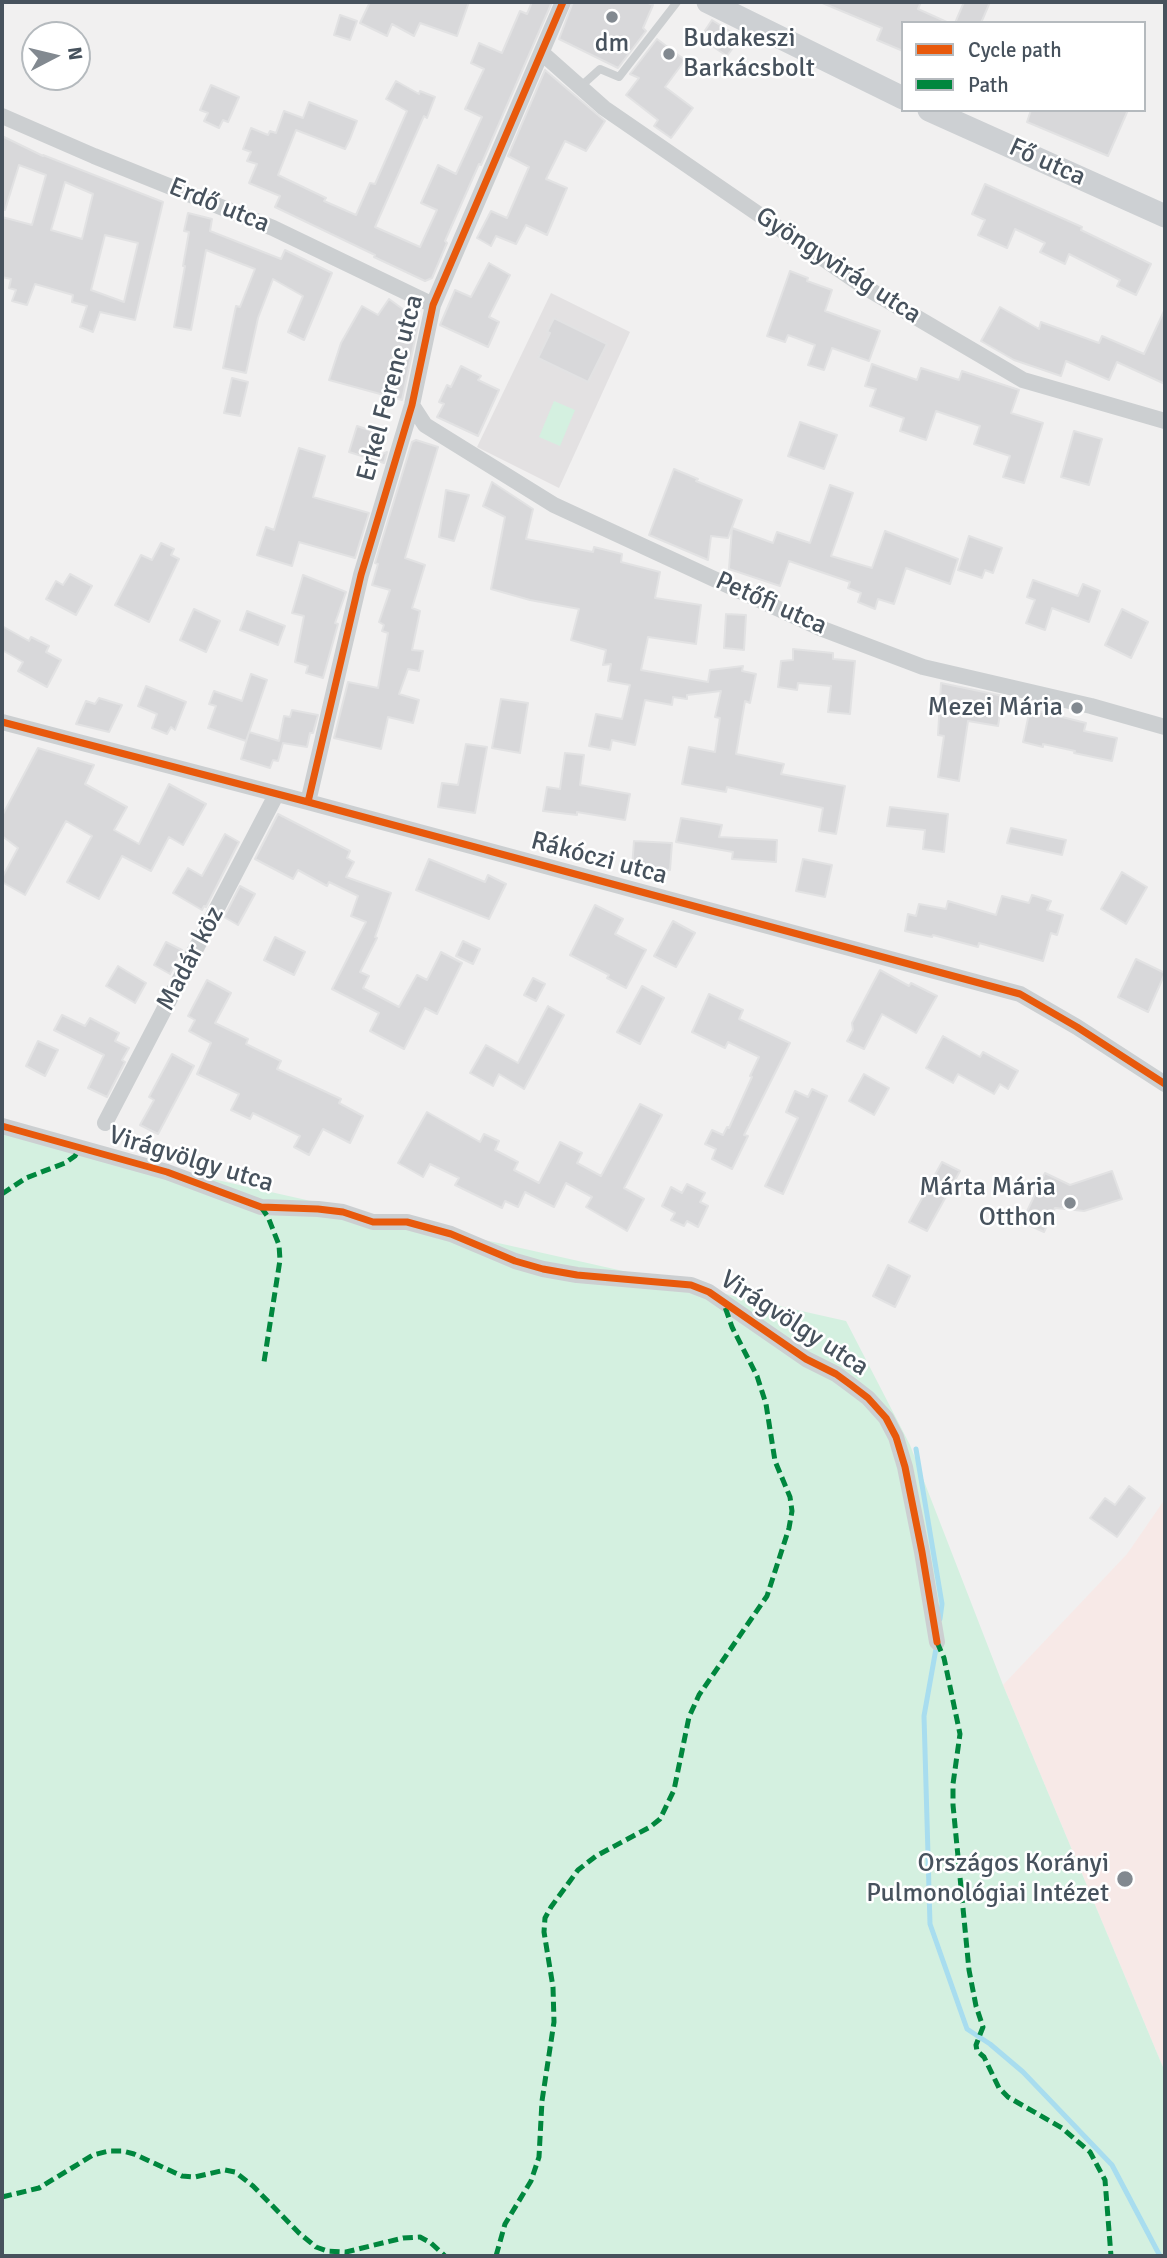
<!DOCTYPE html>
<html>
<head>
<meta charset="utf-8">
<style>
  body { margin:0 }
  #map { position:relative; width:1167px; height:2258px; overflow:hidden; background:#f1f0f0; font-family:Signika,sans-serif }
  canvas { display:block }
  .frame { position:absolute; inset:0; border:4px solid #47525d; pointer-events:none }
  .legend { position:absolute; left:901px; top:21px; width:245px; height:91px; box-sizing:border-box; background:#fff; border:2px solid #b5babe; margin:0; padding:9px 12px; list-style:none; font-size:21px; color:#47525d }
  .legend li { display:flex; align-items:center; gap:14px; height:35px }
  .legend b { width:35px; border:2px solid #b5babe }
  .north { position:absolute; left:21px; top:21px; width:70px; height:70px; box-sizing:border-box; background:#fff; border:2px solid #b5babe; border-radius:50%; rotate:83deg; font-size:19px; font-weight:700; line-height:28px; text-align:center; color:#47525d }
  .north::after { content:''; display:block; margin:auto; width:24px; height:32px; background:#828990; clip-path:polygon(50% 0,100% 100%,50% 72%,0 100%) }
</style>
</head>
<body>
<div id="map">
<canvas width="1167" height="2258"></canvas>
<div class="frame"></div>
<ul class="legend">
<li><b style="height:9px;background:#e8590c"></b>Cycle path</li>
<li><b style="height:9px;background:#00873e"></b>Path</li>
</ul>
<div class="north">N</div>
</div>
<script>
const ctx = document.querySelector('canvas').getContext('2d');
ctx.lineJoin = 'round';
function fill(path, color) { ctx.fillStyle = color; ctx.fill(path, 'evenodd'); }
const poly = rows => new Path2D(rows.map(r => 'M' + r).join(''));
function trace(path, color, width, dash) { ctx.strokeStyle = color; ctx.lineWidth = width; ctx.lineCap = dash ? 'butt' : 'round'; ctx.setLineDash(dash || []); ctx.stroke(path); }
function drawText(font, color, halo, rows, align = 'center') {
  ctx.font = font + ' Signika,sans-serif'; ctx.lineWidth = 5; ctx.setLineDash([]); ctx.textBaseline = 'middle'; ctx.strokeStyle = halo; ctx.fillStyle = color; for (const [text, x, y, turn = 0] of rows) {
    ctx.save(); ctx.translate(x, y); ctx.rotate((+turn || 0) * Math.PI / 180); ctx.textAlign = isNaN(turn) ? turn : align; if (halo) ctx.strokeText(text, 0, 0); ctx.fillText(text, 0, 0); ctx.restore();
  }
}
const education = poly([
  [551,293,630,332,559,488,477,447]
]);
const medical = poly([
  [1165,1499,1165,2072,1003,1685,1127,1554]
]);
const green = poly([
  [554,401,575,410,560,446,539,437],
  [2,1118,79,1149,846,1321,910,1445,1003,1685,1165,2072,1165,2256,2,2256]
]);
const stream = poly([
  [916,1449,942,1604,940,1619],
  [937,1643,924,1716,930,1924,967,2029,990,2044,1023,2072,1112,2165,1160,2256]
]);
const building = poly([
  [370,2,469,2,457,36,420,23,414,36,392,24,387,36,360,23,370,2],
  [532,2,552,2,481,165,479,164,445,241,447,243,432,278,425,281,374,257,375,255,275,207,280,196,249,183,257,164,247,161,251,152,243,149,251,128,268,135,270,131,276,133,284,111,303,118,309,102,357,121,350,139,345,149,296,130,278,175,326,198,324,201,356,215,370,183,375,184,407,111,386,99,396,81,419,94,420,91,435,97,427,118,424,116,375,227,420,247,437,210,421,203,438,165,456,174,482,117,465,109,484,69,471,63,479,43,502,53,520,11,527,14,532,2],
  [573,2,646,2,653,5,643,28,646,31,618,68,559,39,573,2],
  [820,2,921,2,918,9,949,23,903,23,903,51,877,40,882,28,820,2],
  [964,2,990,2,981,23,955,23,964,2],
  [340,15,357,21,350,40,334,35,340,15],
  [712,20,740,38,727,56,700,38,712,20],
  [657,39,685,60,665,87,693,108,671,138,654,126,658,120,626,95,639,78,630,74,657,39],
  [545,70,605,121,586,151,565,141,546,179,567,188,547,235,526,225,516,244,496,236,491,246,477,238,491,211,507,218,529,167,508,156,545,70],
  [211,85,239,97,228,122,223,120,219,128,204,121,208,113,200,110,211,85],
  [1031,110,1128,110,1108,156,1027,122,1031,110],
  [2,136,43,156,43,155,163,202,135,320,100,312,93,332,80,327,87,306,72,302,73,295,35,284,27,305,12,301,16,290,9,288,11,279,2,277,2,217,32,225,46,175,19,165,5,210,2,210,2,136],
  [65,182,93,194,82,239,51,230,65,182],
  [105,235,138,243,124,302,91,290,105,235],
  [985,184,1082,227,1081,230,1151,264,1136,295,1117,286,1120,280,1069,254,1065,264,1040,252,1045,243,1015,229,1007,248,978,235,985,220,972,214,985,184],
  [188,213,212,219,210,231,281,259,285,250,332,273,304,340,288,332,303,296,273,279,258,318,246,373,223,368,236,306,240,307,255,269,206,250,191,330,174,327,185,266,183,266,189,232,184,231,188,213],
  [489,263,510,275,489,317,499,322,488,347,440,325,455,290,471,297,489,263],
  [790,271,808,278,807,281,832,290,825,311,880,331,869,361,832,348,824,370,808,365,815,345,788,335,785,342,767,336,790,271],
  [389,299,419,321,402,400,329,380,341,343,362,306,378,315,389,299],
  [1000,307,1039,329,1041,322,1099,343,1102,336,1144,354,1165,309,1165,384,1117,362,1109,380,1066,361,1061,376,1014,360,981,341,1000,307],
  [554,318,607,344,588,382,538,358,550,333,547,332,554,318],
  [872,364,917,380,921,368,959,380,962,371,1019,390,1011,413,1043,423,1024,483,1003,477,1010,456,974,444,980,426,936,411,926,440,900,431,904,418,870,406,876,389,865,386,872,364],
  [461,366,481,376,478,380,499,390,478,436,437,417,444,404,439,402,447,385,451,387,461,366],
  [232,378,248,382,240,416,224,413,232,378],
  [800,422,837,435,824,469,788,456,800,422],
  [357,426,384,435,378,456,387,452,384,463,349,452,357,426],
  [1074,431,1102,439,1089,485,1061,477,1074,431],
  [416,440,438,447,405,558,425,565,412,608,420,611,412,650,423,651,419,671,408,669,399,694,419,700,413,723,388,717,381,749,334,738,348,682,378,688,388,633,382,631,384,625,379,622,390,590,372,585,378,564,375,563,412,442,416,440],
  [299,448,325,456,313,497,369,513,355,558,299,542,292,566,257,555,266,527,274,530,299,448],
  [674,469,698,479,696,481,742,500,728,538,711,536,708,560,649,535,674,469],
  [492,482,533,509,526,539,593,552,594,547,622,554,621,562,660,572,655,598,701,605,696,644,648,637,641,670,708,682,710,670,743,666,742,671,756,674,750,703,745,701,736,754,784,764,781,774,845,786,836,834,819,831,823,808,727,787,726,792,682,784,689,747,715,752,720,718,715,717,721,691,687,695,687,699,673,697,672,705,645,700,635,745,612,740,610,750,589,746,596,714,622,719,630,685,608,681,611,664,603,665,606,650,571,640,579,609,530,600,491,589,505,517,483,506,492,482],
  [830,485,853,493,831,556,872,568,885,531,958,559,950,584,906,568,894,604,878,599,875,609,858,602,861,593,848,588,850,582,789,561,780,586,729,569,732,528,773,543,777,532,810,543,830,485],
  [446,490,469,495,454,541,439,537,446,490],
  [969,536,1002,548,993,573,985,570,982,578,958,570,969,536],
  [161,543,174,549,171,555,179,559,149,622,115,605,141,555,152,560,161,543],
  [70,574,92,586,76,615,46,599,56,581,63,585,70,574],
  [303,575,346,592,335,623,338,624,323,678,306,673,308,666,295,662,304,616,292,613,303,575],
  [1033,580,1078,596,1083,584,1100,591,1089,622,1052,608,1045,630,1026,623,1035,600,1027,597,1033,580],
  [194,609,220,621,206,652,180,640,194,609],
  [1122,609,1148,622,1131,658,1105,645,1122,609],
  [247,611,285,626,278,645,240,630,247,611],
  [726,614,746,615,744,650,724,648,726,614],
  [2,626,29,641,31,637,49,646,46,652,61,660,47,687,18,671,23,662,2,650,2,626],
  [793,649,833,653,833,659,855,661,850,714,828,712,831,686,798,683,797,690,778,687,781,661,793,660,793,649],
  [251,674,267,680,246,741,208,728,216,706,209,704,214,691,242,701,251,674],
  [941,683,1003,696,998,726,968,721,959,781,938,777,944,736,938,735,941,683],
  [146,686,186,702,175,730,171,727,167,734,152,728,157,714,138,706,146,686],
  [99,698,122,705,109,732,76,724,86,701,95,704,99,698],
  [501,699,528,703,520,753,492,748,501,699],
  [1030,709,1086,723,1084,731,1117,738,1112,761,1074,753,1075,751,1043,744,1043,747,1023,742,1030,709],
  [292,710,318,715,313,733,310,733,307,747,283,743,278,761,273,760,270,768,241,759,249,732,279,741,284,716,290,717,292,710],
  [466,744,487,747,475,813,438,807,442,783,458,785,466,744],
  [38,748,94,765,85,784,127,807,114,830,139,844,169,784,206,804,183,845,169,837,151,871,122,856,99,899,67,882,92,836,66,821,25,895,2,882,2,878,18,848,2,836,2,816,38,748],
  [565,753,584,755,580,785,630,794,625,820,577,812,577,815,543,811,547,787,560,789,565,753],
  [890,807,948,814,944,852,923,849,925,830,887,826,890,807],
  [278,814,350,851,347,858,354,862,346,877,391,893,375,937,377,938,360,972,369,976,363,988,399,1007,417,975,427,980,441,952,462,963,437,1014,425,1008,404,1049,370,1031,379,1013,332,989,366,922,351,916,358,896,329,882,327,886,298,870,293,879,255,859,278,814],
  [681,818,722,825,719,837,777,840,776,862,732,859,733,852,676,842,681,818],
  [1011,828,1066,840,1062,855,1007,843,1011,828],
  [225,834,239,842,206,907,204,906,202,910,173,893,188,868,202,876,225,834],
  [634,841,672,843,670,870,632,868,634,841],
  [429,859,485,882,488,875,506,884,489,919,416,890,429,859],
  [803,859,832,865,825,897,796,891,803,859],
  [1122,872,1147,887,1126,924,1101,909,1122,872],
  [240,886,255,894,238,925,224,917,240,886],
  [1032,895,1051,901,1047,910,1063,915,1057,935,1051,933,1043,961,979,943,978,947,933,935,932,937,905,931,908,914,916,916,919,904,946,909,948,901,996,915,1002,896,1029,903,1032,895],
  [595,905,623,919,615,934,646,950,626,988,607,978,609,975,570,955,595,905],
  [673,921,695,933,676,967,654,956,673,921],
  [275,937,305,952,294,975,264,960,275,937],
  [463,941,480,949,473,964,456,956,463,941],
  [166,942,182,950,170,974,154,965,166,942],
  [1136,959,1165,973,1148,1012,1118,997,1136,959],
  [118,966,146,983,135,1003,106,986,118,966],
  [880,970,909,986,911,983,937,996,916,1033,882,1014,864,1049,847,1041,853,1030,852,1023,880,970],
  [533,978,545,984,536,1001,524,995,533,978],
  [207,980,231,993,215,1023,248,1039,246,1044,281,1061,277,1069,341,1099,339,1103,363,1116,350,1143,323,1129,309,1155,294,1147,300,1136,253,1113,250,1119,231,1110,239,1094,197,1074,211,1043,189,1031,195,1020,188,1016,207,980],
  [642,986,664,998,640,1044,617,1032,642,986],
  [709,994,743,1010,739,1019,790,1043,744,1135,748,1136,732,1169,712,1159,716,1149,705,1144,712,1130,723,1135,727,1127,729,1128,752,1077,750,1076,759,1057,728,1042,725,1048,692,1032,709,994],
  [548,1006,564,1015,524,1089,499,1074,493,1086,470,1073,486,1045,518,1063,548,1006],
  [62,1015,85,1026,90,1018,119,1033,115,1041,129,1048,122,1060,125,1062,107,1097,88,1088,104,1055,54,1030,62,1015],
  [943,1036,980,1057,983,1052,1018,1071,1008,1089,1000,1084,994,1094,958,1074,953,1083,926,1068,943,1036],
  [38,1041,58,1050,45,1076,26,1066,38,1041],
  [172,1054,194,1066,158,1134,140,1125,154,1100,149,1097,172,1054],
  [864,1074,889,1088,874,1115,849,1101,864,1074],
  [812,1089,827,1096,783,1194,765,1186,798,1118,786,1112,795,1091,808,1097,812,1089],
  [640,1104,662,1115,624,1188,644,1199,627,1231,586,1207,592,1197,566,1183,554,1207,525,1192,518,1207,505,1201,502,1208,455,1185,459,1178,430,1164,423,1177,398,1163,427,1112,480,1142,484,1134,499,1141,495,1150,518,1162,514,1170,539,1183,560,1142,582,1153,577,1163,601,1176,640,1104],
  [942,1162,960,1171,927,1231,909,1222,942,1162],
  [1112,1171,1122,1199,1084,1211,1055,1208,1044,1232,1022,1222,1045,1173,1070,1185,1112,1171],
  [687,1184,705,1193,700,1202,708,1206,698,1227,687,1221,684,1226,671,1220,675,1213,662,1206,671,1187,682,1193,687,1184],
  [888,1265,910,1276,895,1307,873,1296,888,1265],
  [1129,1486,1145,1498,1117,1537,1090,1518,1105,1498,1115,1505,1129,1486]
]);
const service = poly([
  [580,87,600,69,619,77,677,2]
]);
const minor = poly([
  [542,53,604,108,863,286,1023,380,1165,421],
  [2,116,94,156,273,228,433,305],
  [412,405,425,425,554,505,820,628,923,667,1091,706,1165,727],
  [2,722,308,802,1020,994,1077,1027,1165,1084],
  [308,802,361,575,412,405,433,305,563,2],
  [105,1123,276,795],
  [2,1126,167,1172,261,1207,318,1209,343,1212,373,1222,407,1222,451,1234,515,1261,543,1269,577,1275,691,1285,709,1292,806,1359,836,1374,851,1385,868,1398,886,1418,896,1437,905,1467,922,1552,937,1642]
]);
const secondary = poly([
  [708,2,903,98],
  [929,110,1165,216]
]);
const quiet = poly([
  [2,1194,26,1178,65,1163,75,1156,79,1149],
  [261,1207,268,1217,279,1245,280,1260,264,1362],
  [937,1642,944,1658,960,1734,953,1784,953,1805,969,1970,976,2006,983,2027,976,2045,977,2051,984,2057,999,2088,1008,2097,1062,2128,1090,2152,1105,2180,1111,2256],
  [2,2197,39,2188,93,2155,109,2151,123,2151,134,2154,182,2176,195,2177,225,2170,235,2172,253,2186,299,2233,316,2247,327,2251,346,2252,403,2238,420,2237,431,2243,445,2256],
  [496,2256,505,2224,531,2181,539,2157,542,2101,554,2022,553,1987,544,1932,545,1918,551,1907,578,1870,596,1856,650,1827,660,1819,674,1790,689,1717,699,1695,767,1596,789,1528,792,1511,790,1497,775,1461,766,1404,757,1376,732,1327,724,1304]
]);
const cycleway = poly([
  [2,722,308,802,1020,994,1077,1027,1165,1084],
  [308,802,361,575,412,405,433,305,563,2],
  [2,1126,167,1172,261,1207,318,1209,343,1212,373,1222,407,1222,451,1234,515,1261,543,1269,577,1275,691,1285,709,1292,806,1359,836,1374,851,1385,868,1398,886,1418,896,1437,905,1467,922,1552,937,1642]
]);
const markers = [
  [612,17,7,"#828990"],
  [669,54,7,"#828990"],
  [1077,708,7,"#828990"],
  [1070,1203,7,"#828990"],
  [1125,1879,9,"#828990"]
];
const poiNames = [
  ["Budakeszi",683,39,"left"],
  ["Barkácsbolt",683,69,"left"],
  ["dm",612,44,"center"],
  ["Mezei Mária",1063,708],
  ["Márta Mária",1056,1188],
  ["Otthon",1056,1218],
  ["Országos Korányi",1109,1864],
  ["Pulmonológiai Intézet",1109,1894]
];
const streetNames = [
  ["Fő utca",1047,163,24],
  ["Erdő utca",219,206,22],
  ["Gyöngyvirág utca",838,266,33],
  ["Erkel Ferenc utca",391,388,-75],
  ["Petőfi utca",771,604,24],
  ["Rákóczi utca",599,859,15],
  ["Madár köz",191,959,-62],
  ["Virágvölgy utca",191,1160,17],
  ["Virágvölgy utca",794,1324,33]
];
fill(education, '#e3e1e2');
fill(medical, '#f7e9e7');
fill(green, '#d4f0e0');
trace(stream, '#a8ddef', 5);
fill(building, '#d8d8da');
trace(building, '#e2e2e3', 2);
trace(service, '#cccfd1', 8);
trace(minor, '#cccfd1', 16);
trace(secondary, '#cdd0d3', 23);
trace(quiet, '#00873e', 5, [10, 5]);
trace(cycleway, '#e8590c', 7);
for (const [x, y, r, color] of markers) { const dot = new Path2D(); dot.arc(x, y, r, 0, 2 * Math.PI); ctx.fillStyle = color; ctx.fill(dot); trace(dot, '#fff', 2.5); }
drawText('26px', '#47525d', '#fff', poiNames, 'right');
drawText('26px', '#47525d', '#fff', streetNames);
</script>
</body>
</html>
